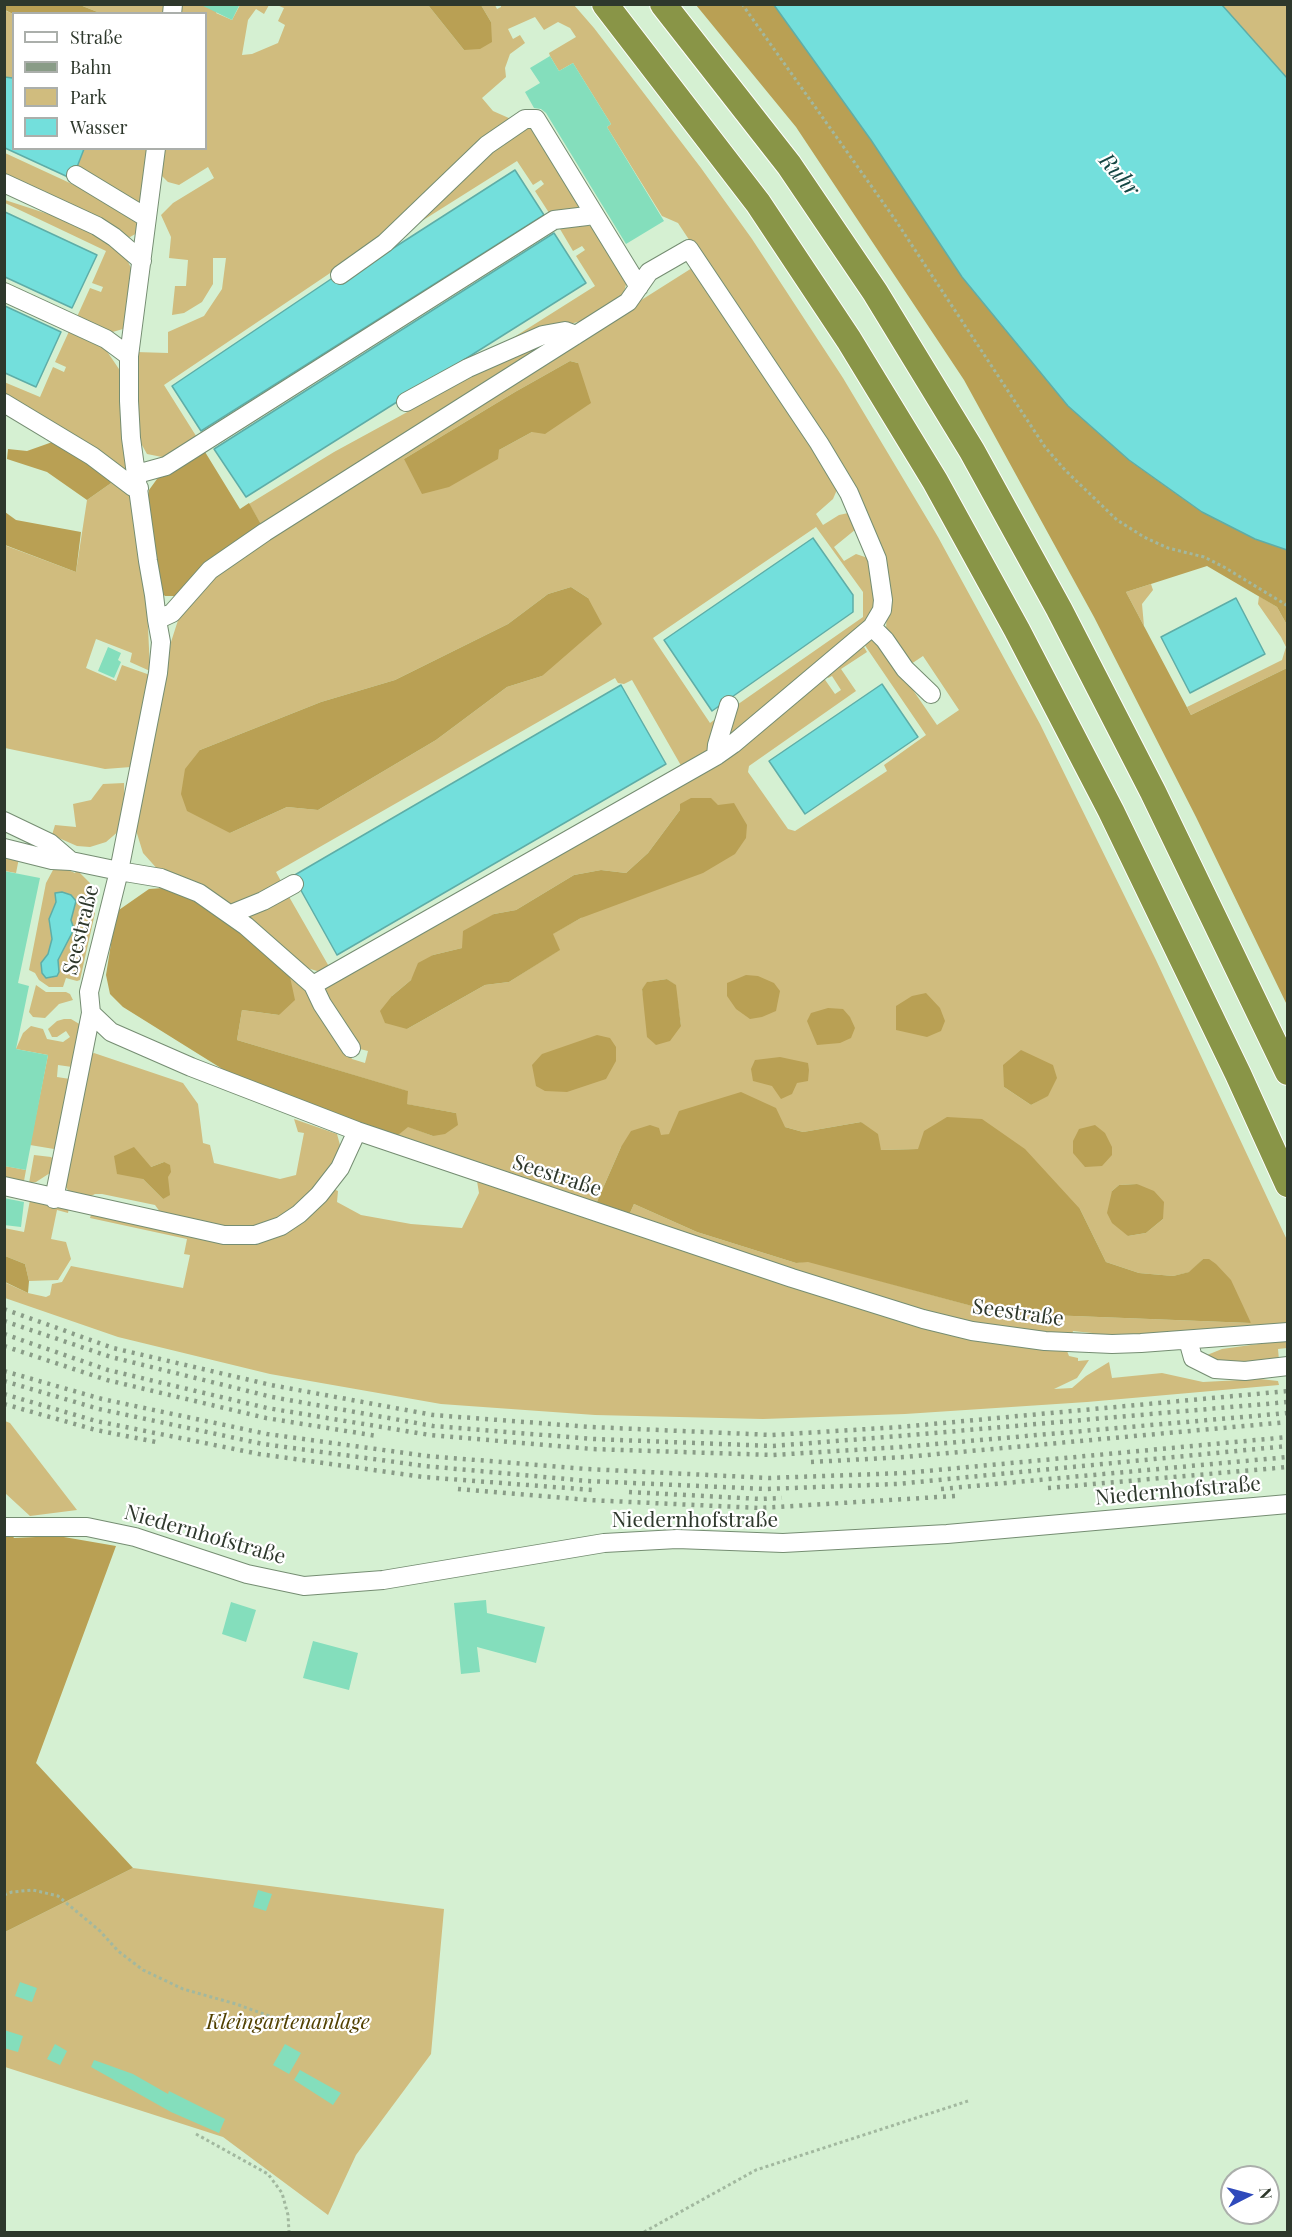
<!DOCTYPE html>
<html>
<head>
<meta charset="utf-8">
<style>
  body { margin:0 }
  #map { position:relative; width:1292px; height:2237px; overflow:hidden; background:#d5f0d2; font-family:"Playfair Display",serif }
  canvas { display:block }
  .frame { position:absolute; inset:0; border:6px solid #2e382c; pointer-events:none }
  .legend { position:absolute; left:12px; top:12px; width:195px; height:138px; box-sizing:border-box; background:#fff; border:2px solid #abafab; margin:0; padding:8px 10px; list-style:none; font-size:18px; color:#2e382c }
  .legend li { display:flex; align-items:center; gap:12px; height:30px }
  .legend b { width:30px; border:2px solid #abafab }
  .north { position:absolute; left:1220px; top:2165px; width:60px; height:60px; box-sizing:border-box; background:#fff; border:2px solid #abafab; border-radius:50%; rotate:84deg; font-size:16px; font-weight:700; line-height:24px; text-align:center; color:#2e382c }
  .north::after { content:''; display:block; margin:auto; width:21px; height:27px; background:#2f4abb; clip-path:polygon(50% 0,100% 100%,50% 72%,0 100%) }
</style>
</head>
<body>
<div id="map">
<canvas width="1292" height="2237"></canvas>
<div class="frame"></div>
<ul class="legend">
<li><b style="height:8px;background:#fff"></b>Straße</li>
<li><b style="height:8px;background:#899c87"></b>Bahn</li>
<li><b style="height:16px;background:#d0bc7e"></b>Park</li>
<li><b style="height:16px;background:#73dfdc"></b>Wasser</li>
</ul>
<div class="north">N</div>
</div>
<script>
const ctx = document.querySelector('canvas').getContext('2d');
ctx.lineJoin = 'round';
function fill(path, color) { ctx.fillStyle = color; ctx.fill(path, 'evenodd'); }
const poly = rows => new Path2D(rows.map(r => 'M' + r).join(''));
function trace(path, color, width, dash) { ctx.strokeStyle = color; ctx.lineWidth = width; ctx.lineCap = dash ? 'butt' : 'round'; ctx.setLineDash(dash || []); ctx.stroke(path); }
function drawText(font, color, halo, rows, align = 'center') {
  ctx.font = font + ' "Playfair Display",serif'; ctx.lineWidth = 4.5; ctx.setLineDash([]); ctx.textBaseline = 'middle'; ctx.strokeStyle = halo; ctx.fillStyle = color; for (const [text, x, y, turn = 0] of rows) {
    ctx.save(); ctx.translate(x, y); ctx.rotate((+turn || 0) * Math.PI / 180); ctx.textAlign = isNaN(turn) ? turn : align; if (halo) ctx.strokeText(text, 0, 0); ctx.fillText(text, 0, 0); ctx.restore();
  }
}
const green = poly([
  [80,5,169,5,168,14,100,13],
  [178,5,220,5,216,13,232,20,240,5,269,5,264,14,256,9,248,20,242,55,252,54,278,43,285,25,278,21,284,8,277,5,428,5,464,50,491,22,481,5,495,5,497,9,501,7,501,5,574,5,594,28,701,168,752,239,843,378,938,537,1040,724,1156,960,1287,1240,1287,1326,1160,1335,1092,1336,1092,1333,1073,1331,1072,1335,996,1327,948,1318,881,1299,629,1215,634,1204,697,1232,796,1263,808,1261,998,1313,1251,1323,1203,1259,1190,1272,1173,1276,1139,1273,1106,1262,1080,1209,918,1149,881,1150,861,1122,803,1132,785,1127,670,1134,621,1147,596,1204,397,1136,407,1126,433,1136,456,1113,406,1104,407,1091,237,1040,242,1010,279,1015,290,977,312,997,352,1059,365,1063,368,1051,356,1048,326,1002,326,988,329,983,712,763,821,674,835,694,841,690,832,676,828,678,824,671,864,647,867,652,841,669,856,691,749,766,748,772,788,829,795,831,849,796,887,771,884,765,926,735,864,644,867,640,877,642,882,645,937,725,959,710,923,656,908,666,886,631,887,600,821,439,678,223,662,216,607,127,611,124,573,63,559,71,550,56,549,53,576,37,570,28,558,22,544,30,535,17,508,29,513,39,520,35,525,43,510,54,505,68,506,77,482,98,493,111,511,119,391,232,164,385,198,439,167,458,147,454,138,438,136,352,168,353,168,332,204,316,222,289,226,258,213,258,213,284,202,302,184,313,172,315,175,286,186,286,188,260,169,258,171,237,161,215,173,203,214,178,208,167,179,185,168,182,159,173,161,149,206,148,206,14,177,13],
  [681,804,718,805,581,918,552,934,559,950,509,982,485,985,407,1029,392,996,411,980,433,955,462,948,494,914,516,910,574,875,601,870,626,873,648,853,680,810],
  [667,979,675,985,681,1026,645,1005,642,989,648,982],
  [1004,1087,1048,1095,1031,1105],
  [1137,1184,1163,1219,1146,1233,1128,1236,1112,1191,1119,1185],
  [1222,5,1287,5,1287,78,1270,60],
  [4,10,13,14,13,78,5,77],
  [522,126,529,126,542,134,580,198,581,205,578,209,568,209,551,216,535,191,544,184,541,180,533,185,517,161,398,236,446,195,500,140],
  [84,149,152,149,143,208,77,167],
  [5,153,111,202,135,218,139,226,139,232,130,237,119,235,5,179],
  [5,200,79,224,124,253,131,268,133,287,130,320,123,329,109,333,76,319,90,288,101,292,103,287,92,283,106,251,5,203],
  [582,223,601,230,627,281,624,292,616,303,593,318,547,330,481,358,595,286,576,256,585,250,582,246,573,251,557,224],
  [692,268,839,485,833,499,816,514,823,525,839,515,853,512,856,529,834,547,844,561,856,554,871,559,877,596,870,620,722,747,734,707,863,617,863,592,816,527,653,638,710,723,721,715,709,755,683,769,632,680,624,684,618,683,615,678,276,872,282,883,237,903,225,903,160,872,143,853,135,827,171,642,181,611,224,564],
  [570,361,578,363,532,432,499,450,404,459,515,392],
  [571,587,588,598,542,676,507,687,436,740,318,810,287,807,230,833,200,750,321,702,395,680,508,624,548,594],
  [71,327,102,344,121,372,131,475,5,397,4,382,40,397,53,367,64,372,66,367,55,362],
  [563,336,262,526,249,504,334,452,411,410,479,367],
  [114,481,129,491,134,503,147,605,150,671,130,662,132,653,96,639,86,668,116,681,122,665,150,675,131,767,105,769,5,748,4,545,76,572,87,500],
  [1151,584,1153,590,1142,604,1144,626,1126,592],
  [1259,596,1277,607,1287,625,1287,668,1191,715,1187,707,1282,660,1286,647,1281,637,1258,604],
  [124,783,125,818,120,830,106,842,90,847,77,846,52,835,55,825,76,827,73,804,91,800,103,784],
  [5,852,19,858,16,873,5,871],
  [61,867,75,873,77,870,90,883,94,893,95,913,80,980,77,981,66,978,63,987,49,987,39,980,35,973,29,970,46,883,53,870],
  [288,895,331,970,317,971,304,967,248,918,249,915],
  [36,985,46,992,66,992,70,994,73,1000,59,1004,45,1018,33,1017,29,1012],
  [64,1019,71,1019,81,1025,58,1148,54,1149,30,1145,48,1055,16,1049,23,1033,31,1026,43,1029,47,1039,63,1042,70,1037,66,1031,57,1037,52,1037,48,1029,57,1021],
  [58,1065,72,1067,70,1079,57,1077],
  [94,1053,183,1083,198,1104,203,1143,210,1145,214,1163,280,1179,296,1175,304,1133,298,1132,294,1119,337,1134,340,1145,337,1159,316,1190,278,1220,241,1230,163,1216,155,1205,102,1194,95,1194,85,1199,70,1193,65,1186,90,1055],
  [164,1162,163,1199,143,1179,151,1167],
  [34,1155,51,1157,55,1161,50,1173,36,1182,29,1183],
  [5,1166,26,1170,24,1181,5,1177],
  [477,1181,898,1321,922,1328,1067,1351,1069,1356,1078,1358,1078,1361,1089,1360,1077,1378,1054,1389,1072,1388,1086,1376,1109,1362,1112,1378,1162,1373,1203,1382,1260,1379,1278,1381,1279,1385,1087,1402,905,1414,763,1419,595,1415,441,1404,270,1374,118,1337,5,1298,4,1282,28,1293,46,1297,50,1295,52,1284,62,1282,71,1266,183,1288,190,1255,184,1254,187,1239,90,1218,92,1212,242,1241,331,1188,338,1191,337,1202,361,1215,411,1224,462,1228,479,1193],
  [30,1200,69,1207,68,1213,57,1210,51,1239,66,1242,71,1259,58,1280,29,1281,25,1264,5,1256,4,1228,24,1232],
  [1287,1340,1287,1348,1278,1349,1279,1360,1252,1365,1217,1362,1207,1355,1222,1349],
  [5,1421,10,1423,77,1510,30,1516,5,1493],
  [133,1868,444,1909,431,2054,356,2155,328,2215,223,2137,5,2067,5,1932]
]);
const forest = poly([
  [4,5,80,5,100,13,13,14,5,10],
  [428,5,481,5,491,22,492,42,480,49,464,50],
  [696,5,774,5,871,140,962,277,1068,406,1129,460,1202,512,1255,539,1287,550,1287,625,1277,607,1207,566,1126,592,1191,715,1287,668,1287,1005,1196,817,1094,617,964,380,796,127],
  [570,361,578,363,591,403,545,434,532,432,499,450,498,459,449,487,422,494,404,459,515,392],
  [58,440,114,481,87,500,47,472,7,459,8,449,27,451],
  [202,447,240,509,249,503,262,526,176,596,165,596,160,591,146,509,149,490,157,479],
  [5,512,16,520,81,532,76,572,5,545],
  [571,587,588,598,602,624,542,676,507,687,436,740,318,810,287,807,230,833,187,811,181,794,185,769,200,750,321,702,395,680,508,624,548,594],
  [691,798,711,798,718,805,734,803,747,825,746,838,735,854,703,873,581,918,553,934,560,950,509,982,485,985,407,1029,385,1023,380,1011,392,996,411,980,418,963,433,955,462,948,463,931,494,914,516,910,574,875,601,870,626,873,648,853,680,810,680,804],
  [163,888,183,893,223,916,290,977,295,1000,279,1015,242,1010,237,1040,408,1091,407,1104,456,1113,458,1125,445,1134,433,1136,408,1127,397,1136,288,1097,224,1070,123,1007,110,994,106,975,116,912,149,889],
  [746,975,758,976,774,983,780,991,776,1011,762,1017,750,1019,736,1009,727,996,727,983],
  [667,979,676,985,681,1026,670,1041,656,1045,647,1037,642,989,647,982],
  [926,993,940,1008,945,1021,941,1031,927,1037,896,1030,896,1006,912,996],
  [828,1008,843,1009,850,1017,855,1028,851,1038,840,1043,817,1045,807,1021,811,1013],
  [597,1035,610,1038,616,1047,616,1061,606,1079,567,1092,545,1091,536,1086,532,1065,542,1054],
  [1021,1050,1053,1065,1057,1078,1048,1096,1031,1105,1004,1087,1003,1065],
  [780,1057,808,1063,809,1070,808,1081,797,1083,792,1094,781,1099,772,1086,753,1081,751,1069,755,1060],
  [741,1092,776,1108,785,1127,803,1132,861,1122,878,1134,881,1150,918,1149,924,1131,947,1117,982,1119,1025,1149,1080,1209,1106,1262,1139,1273,1173,1276,1189,1272,1203,1259,1209,1259,1216,1264,1231,1280,1251,1323,998,1313,808,1262,796,1263,697,1232,634,1204,629,1215,596,1204,621,1147,631,1131,650,1125,659,1128,661,1135,669,1134,679,1111],
  [1095,1125,1105,1133,1112,1147,1112,1155,1102,1166,1085,1167,1073,1153,1073,1141,1079,1129],
  [134,1147,151,1167,164,1162,170,1165,171,1172,168,1177,170,1195,163,1199,143,1179,117,1174,114,1156],
  [1137,1184,1154,1191,1164,1202,1163,1219,1146,1233,1128,1236,1112,1223,1107,1213,1112,1191,1119,1185],
  [5,1256,25,1264,29,1281,28,1293,5,1282],
  [4,1523,14,1538,58,1536,116,1546,36,1763,133,1868,5,1932]
]);
const water = poly([
  [774,5,1222,5,1287,78,1287,550,1255,539,1202,512,1129,460,1068,406,962,277,871,140,774,5],
  [4,77,13,78,14,148,84,149,77,167,68,177,5,148,4,77],
  [515,170,544,215,201,431,172,386,337,275,342,281,515,170],
  [5,212,97,255,72,308,5,277,5,212],
  [554,233,586,283,246,497,214,449,554,233],
  [5,306,61,332,36,387,5,373,5,306],
  [813,538,853,595,853,612,712,711,664,640,813,538],
  [1236,598,1265,654,1190,693,1161,637,1236,598],
  [882,684,918,737,805,814,769,761,882,684],
  [621,685,666,764,337,955,293,876,621,685],
  [62,892,71,895,76,901,71,920,74,929,58,960,59,972,57,976,46,978,42,973,41,963,48,954,52,939,49,919,56,902,55,893,62,892]
]);
const building = poly([
  [199,4,240,4,232,20],
  [550,56,559,71,573,63,611,124,607,127,664,221,626,244,546,113,541,109,534,108,525,92,540,83,530,68],
  [108,647,121,653,118,660,121,662,114,678,98,671],
  [4,871,40,878,18,983,29,986,16,1049,48,1055,26,1170,4,1166],
  [4,1198,24,1202,21,1227,4,1225],
  [486,1600,487,1613,545,1627,536,1663,477,1647,480,1672,461,1674,454,1603],
  [231,1602,256,1610,246,1642,222,1634],
  [313,1641,358,1653,349,1690,303,1678],
  [258,1890,272,1894,266,1911,253,1907],
  [20,1982,37,1988,32,2002,15,1996],
  [4,2030,23,2036,18,2052,4,2048],
  [55,2044,67,2051,60,2065,47,2059],
  [285,2044,301,2053,289,2074,273,2065],
  [94,2060,133,2074,168,2094,169,2091,225,2119,219,2133,171,2112,91,2067],
  [300,2070,341,2093,333,2105,294,2080]
]);
const path = poly([
  [742,4,894,218,1045,447,1065,470,1117,520,1144,537,1168,548,1204,557,1224,567,1288,606],
  [4,1895,12,1892,33,1890,58,1896,100,1931,118,1951,143,1970,183,1989,236,2004,278,2019],
  [196,2134,268,2174,282,2193,288,2215,289,2232],
  [644,2232,756,2170,968,2101]
]);
const minor = poly([
  [172,14,173,4],
  [156,148,129,356,129,401,131,438,148,561,154,595,157,620,161,642,158,673,119,871,161,878,199,893,246,926,313,985,716,756,733,744,872,627,882,610,883,600,877,559,849,493,819,443,689,249,649,272,628,302,265,532,210,570,172,613,157,620],
  [76,175,147,218],
  [4,183,97,226,114,237,142,261],
  [340,275,385,243,487,145,525,119,536,119,639,287],
  [4,292,106,339,129,356],
  [406,402,468,368,543,335,565,331,576,335],
  [4,403,92,456,133,487,139,488],
  [137,474,166,466,554,220,587,216,593,212],
  [872,627,885,640,905,669,931,694],
  [716,756,717,745,729,705],
  [4,821,50,843,71,861],
  [4,848,52,860,71,861,119,871,89,992,91,1013,111,1032,191,1067,357,1131,792,1278,923,1319,972,1331,1045,1341,1112,1344,1141,1343,1288,1332],
  [231,914,263,901,294,884],
  [313,985,322,1004,351,1048],
  [4,1186,224,1235,255,1235,281,1226,299,1214,319,1195,340,1168,357,1131],
  [54,1199,91,1013],
  [1188,1340,1193,1358,1215,1369,1245,1371,1288,1366],
  [4,1527,87,1527,135,1537,247,1574,304,1586,383,1580,604,1543,677,1539,783,1543,947,1534,1288,1504]
]);
const highway = poly([
  [605,4,758,203,849,340,935,481,1017,630,1111,811,1238,1074,1288,1184],
  [663,4,789,165,875,292,972,451,1059,609,1153,792,1288,1072]
]);
const rail = poly([
  [4,1309,113,1348,271,1385,433,1415,591,1427,772,1435,900,1427,1288,1391],
  [4,1321,111,1357,272,1397,433,1426,593,1439,773,1446,900,1436,1288,1402],
  [4,1334,108,1370,267,1408,430,1435,592,1449,773,1455,901,1447,1288,1413],
  [4,1346,107,1380,266,1418,377,1436],
  [4,1371,102,1399,267,1434,427,1456,587,1469,769,1478,905,1473,1288,1437],
  [4,1381,99,1409,263,1444,425,1466,588,1481,766,1489,897,1484,1288,1446],
  [4,1394,96,1421,259,1454,423,1477,593,1490],
  [4,1404,96,1430,156,1442],
  [811,1462,905,1457,1288,1422],
  [1048,1488,1288,1467],
  [458,1489,588,1500,760,1508,955,1496],
  [941,1489,1288,1457],
  [629,1492,761,1499,782,1498]
]);
const streetNames = [
  ["Seestraße",81,930,-76],
  ["Seestraße",557,1176,18],
  ["Seestraße",1018,1313,8],
  ["Niedernhofstraße",1178,1491,-5],
  ["Niedernhofstraße",695,1520],
  ["Niedernhofstraße",205,1535,16]
];
const parkNames = [
  ["Kleingartenanlage",288,2022]
];
const waterNames = [
  ["Ruhr",1119,175,49]
];
fill(green, '#d0bc7e');
fill(forest, '#b9a054');
fill(water, '#73dfdc');
trace(water, '#5eada7', 1.5);
fill(building, '#84debc');
trace(minor, '#758d72', 20);
trace(highway, '#fff', 28);
trace(path, '#a2b89f', 3, [3, 3]);
trace(minor, '#fff', 18);
trace(highway, '#899547', 26);
trace(rail, '#899c87', 4.5, [3, 6]);
drawText('21px', '#2e382c', '#fff', streetNames);
drawText('italic 21px', '#514000', '#fff', parkNames);
drawText('italic 22px', '#144644', '#fff', waterNames);
</script>
</body>
</html>
